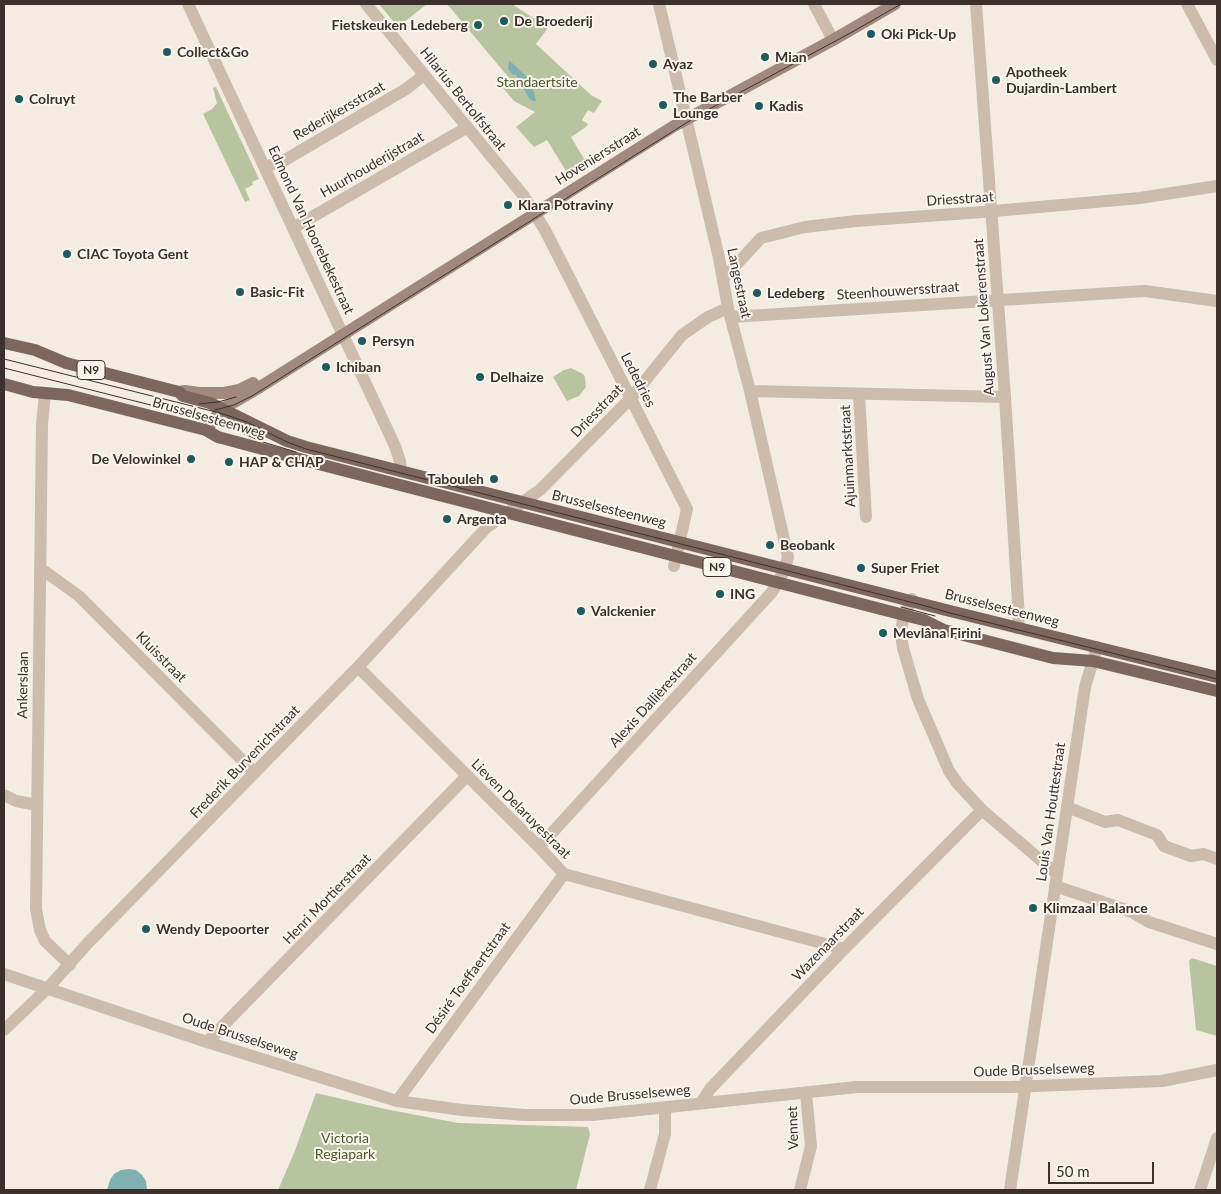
<!DOCTYPE html>
<html>
<head>
<meta charset="utf-8">
<style>
  body { margin:0 }
  #map { position:relative; width:1221px; height:1194px; overflow:hidden; background:#f4ebe1; font-family:Lato,sans-serif }
  canvas { display:block }
  .frame { position:absolute; inset:0; border:5px solid #3b302b; pointer-events:none }
  .scale { position:absolute; left:1048px; top:1162px; width:106px; height:22px; box-sizing:border-box; border:2px solid #3b302b; border-top:0; padding-left:6px; font-size:15px; line-height:18px; white-space:nowrap; color:#3b302b; -webkit-text-stroke:4px #fbf5ee; paint-order:stroke }
</style>
</head>
<body>
<div id="map">
<canvas width="1221" height="1194"></canvas>
<div class="frame"></div>
<div class="scale">50 m</div>
</div>
<script>
const ctx = document.querySelector('canvas').getContext('2d');
ctx.lineJoin = 'round';
function fill(path, color) { ctx.fillStyle = color; ctx.fill(path, 'evenodd'); }
const poly = rows => new Path2D(rows.map(r => 'M' + r).join(''));
function trace(path, color, width, dash) { ctx.strokeStyle = color; ctx.lineWidth = width; ctx.lineCap = dash ? 'butt' : 'round'; ctx.setLineDash(dash || []); ctx.stroke(path); }
function drawText(font, color, halo, rows, align = 'center') {
  ctx.font = font + ' Lato,sans-serif'; ctx.lineWidth = 4; ctx.setLineDash([]); ctx.textBaseline = 'middle'; ctx.strokeStyle = halo; ctx.fillStyle = color; for (const [text, x, y, turn = 0] of rows) {
    ctx.save(); ctx.translate(x, y); ctx.rotate((+turn || 0) * Math.PI / 180); ctx.textAlign = isNaN(turn) ? turn : align; if (halo) ctx.strokeText(text, 0, 0); ctx.fillText(text, 0, 0); ctx.restore();
  }
}
const green = poly([
  [379,4,427,4,398,27],
  [447,4,512,4,548,28,536,44,591,95,602,101,594,113,588,110,582,120,588,124,586,127,571,137,587,164,569,176,547,140,534,147,516,127,535,112,514,101,503,88,510,79],
  [216,87,259,179,252,182,253,185,245,189,250,200,245,202,203,114,212,109,217,103,213,88],
  [571,368,583,374,585,377,586,387,579,396,567,401,553,377,564,370],
  [1192,958,1217,966,1217,1036,1196,1030,1189,961],
  [316,1093,385,1109,458,1123,588,1127,590,1134,576,1190,278,1190,294,1153]
]);
const water = poly([
  [509,60,531,81,536,101,533,101,529,98,516,75,512,74,508,69],
  [129,1169,136,1170,142,1175,146,1181,147,1190,107,1190,110,1180,114,1174,121,1170]
]);
const street = poly([
  [188,4,395,446,400,461,401,471],
  [366,4,523,195,545,230,687,509,674,566],
  [814,4,833,40],
  [976,4,1005,397,1019,618,1017,628],
  [1187,4,1217,60],
  [265,167,285,160,406,89,424,75],
  [293,228,466,128],
  [723,279,761,238,805,227,856,221,983,212,1140,198,1217,186],
  [731,317,1145,291,1217,301],
  [750,391,1005,397],
  [45,393,42,424,36,909,40,930,45,941,70,965],
  [859,394,866,517],
  [40,568,79,596,255,773],
  [912,599,904,615,902,625,901,635,903,648,918,699,949,771,958,784,982,810,1057,874],
  [358,667,539,847,564,874,844,949],
  [4,795,16,801,37,805],
  [1067,807,1105,822,1118,820,1157,835,1164,846,1191,856,1204,854,1217,859],
  [539,847,772,592,784,571,788,557,750,391,728,308,719,258,659,4],
  [1055,886,1132,912,1149,922,1217,944],
  [4,974,207,1042,397,1101,462,1110,525,1115,592,1115,857,1087,1010,1087,1162,1081,1217,1070],
  [4,1030,48,988,87,944,358,667,487,527,540,490,631,398,682,335,708,317,728,308],
  [207,1042,467,776],
  [397,1101,564,874],
  [701,1103,710,1089,844,949,982,810],
  [650,1190,665,1134,665,1107],
  [800,1190,811,1146,806,1093],
  [1010,1190,1085,687,1097,647],
  [1200,1190,1217,1138]
]);
const secondary = poly([
  [179,392,185,391,199,393,224,393,239,390,253,383],
  [206,430,222,409,260,387,674,126,833,40,895,4]
]);
const primary = poly([
  [4,343,35,350,66,363,179,392,183,396,210,403,287,441,306,447,950,611,1217,677],
  [4,384,33,392,68,395,206,430,218,437,307,461,904,615,924,620,944,630,1053,658,1093,661,1217,691]
]);
const tram = poly([
  [4,359,220,413,247,422,287,442,306,449,922,605,950,613,1217,679],
  [4,368,214,421,263,442,296,452],
  [199,404,218,402,236,397],
  [215,410,234,405,252,396,702,113,854,31,901,4],
  [901,607,935,616]
]);
const markers = [
  [504,21,5,"#1f5a5e"],
  [478,25,5,"#1f5a5e"],
  [871,34,5,"#1f5a5e"],
  [167,52,5,"#1f5a5e"],
  [765,57,5,"#1f5a5e"],
  [653,64,5,"#1f5a5e"],
  [996,80,5,"#1f5a5e"],
  [19,99,5,"#1f5a5e"],
  [663,105,5,"#1f5a5e"],
  [759,106,5,"#1f5a5e"],
  [508,205,5,"#1f5a5e"],
  [67,254,5,"#1f5a5e"],
  [240,292,5,"#1f5a5e"],
  [757,293,5,"#1f5a5e"],
  [362,341,5,"#1f5a5e"],
  [326,367,5,"#1f5a5e"],
  [480,377,5,"#1f5a5e"],
  [191,459,5,"#1f5a5e"],
  [229,462,5,"#1f5a5e"],
  [494,479,5,"#1f5a5e"],
  [447,519,5,"#1f5a5e"],
  [770,545,5,"#1f5a5e"],
  [861,568,5,"#1f5a5e"],
  [720,594,5,"#1f5a5e"],
  [581,611,5,"#1f5a5e"],
  [883,633,5,"#1f5a5e"],
  [1033,908,5,"#1f5a5e"],
  [146,929,5,"#1f5a5e"]
];
const shields = [
  [91,370,28],
  [717,567,28]
];
const shieldNames = [
  ["N9",91,370],
  ["N9",717,567]
];
const poiNames = [
  ["De Broederij",514,21],
  ["Fietskeuken Ledeberg",468,25,"right"],
  ["Oki Pick-Up",881,34],
  ["Collect&Go",177,52],
  ["Mian",775,57],
  ["Ayaz",663,64],
  ["Apotheek",1006,72],
  ["Dujardin-Lambert",1006,88],
  ["The Barber",673,97],
  ["Lounge",673,113],
  ["Colruyt",29,99],
  ["Kadis",769,106],
  ["Klara Potraviny",518,205],
  ["CIAC Toyota Gent",77,254],
  ["Basic-Fit",250,292],
  ["Ledeberg",767,293],
  ["Persyn",372,341],
  ["Ichiban",336,367],
  ["Delhaize",490,377],
  ["De Velowinkel",181,459,"right"],
  ["HAP & CHAP",239,462],
  ["Tabouleh",484,479,"right"],
  ["Argenta",457,519],
  ["Beobank",780,545],
  ["Super Friet",871,568],
  ["ING",730,594],
  ["Valckenier",591,611],
  ["Mevlâna Firini",893,633],
  ["Klimzaal Balance",1043,908],
  ["Wendy Depoorter",156,929]
];
const parkNames = [
  ["Standaertsite",537,82],
  ["Victoria",345,1138],
  ["Regiapark",345,1154]
];
const streetNames = [
  ["Hilarius Bertolfstraat",463,99,51],
  ["Rederijkersstraat",339,111,-30],
  ["Hoveniersstraat",598,156,-32],
  ["Huurhouderijstraat",372,165,-30],
  ["Driesstraat",960,199,-4],
  ["Edmond Van Hoorebekestraat",311,230,65],
  ["Langestraat",739,283,78],
  ["Steenhouwersstraat",898,291,-4],
  ["August Van Lokerenstraat",984,317,-94],
  ["Lededries",638,380,63],
  ["Driesstraat",597,411,-46],
  ["Brusselsesteenweg",209,418,16],
  ["Ajuinmarktstraat",848,456,-93],
  ["Brusselsesteenweg",609,509,14],
  ["Brusselsesteenweg",1002,608,14],
  ["Kluisstraat",161,657,45],
  ["Ankerslaan",23,685,-89],
  ["Alexis Dallièrestraat",653,700,-48],
  ["Frederik Burvenichstraat",245,762,-46],
  ["Lieven Delaruyestraat",521,809,45],
  ["Louis Van Houttestraat",1051,812,-82],
  ["Henri Mortierstraat",327,899,-46],
  ["Wazenaarstraat",828,944,-46],
  ["Désiré Toeffaertstraat",468,978,-54],
  ["Oude Brusselseweg",240,1036,18],
  ["Oude Brusselseweg",1034,1070,-2],
  ["Oude Brusselseweg",630,1095,-5],
  ["Vennet",793,1128,-92]
];
fill(green, '#b8c4a0');
fill(water, '#7fb0b2');
trace(street, '#cdbbac', 12);
trace(secondary, '#a18a7d', 12);
trace(primary, '#7d675c', 12);
trace(tram, '#3b302b', 1);
for (const [x, y, r, color] of markers) { const dot = new Path2D(); dot.arc(x, y, r, 0, 2 * Math.PI); ctx.fillStyle = color; ctx.fill(dot); trace(dot, '#fbf5ee', 2); }
for (const [x, y, w] of shields) { const box = new Path2D(); box.roundRect(x - w / 2, y - 9.5, w, 19, 4); ctx.fillStyle = '#fbf5ee'; ctx.fill(box); trace(box, '#3b302b', 1); }
drawText('bold 12px', '#3b302b', null, shieldNames);
drawText('bold 14px', '#3b302b', '#fbf5ee', poiNames, 'left');
drawText('14px', '#4a5a2e', '#fbf5ee', parkNames);
drawText('14px', '#3b302b', '#fbf5ee', streetNames);
</script>
</body>
</html>
